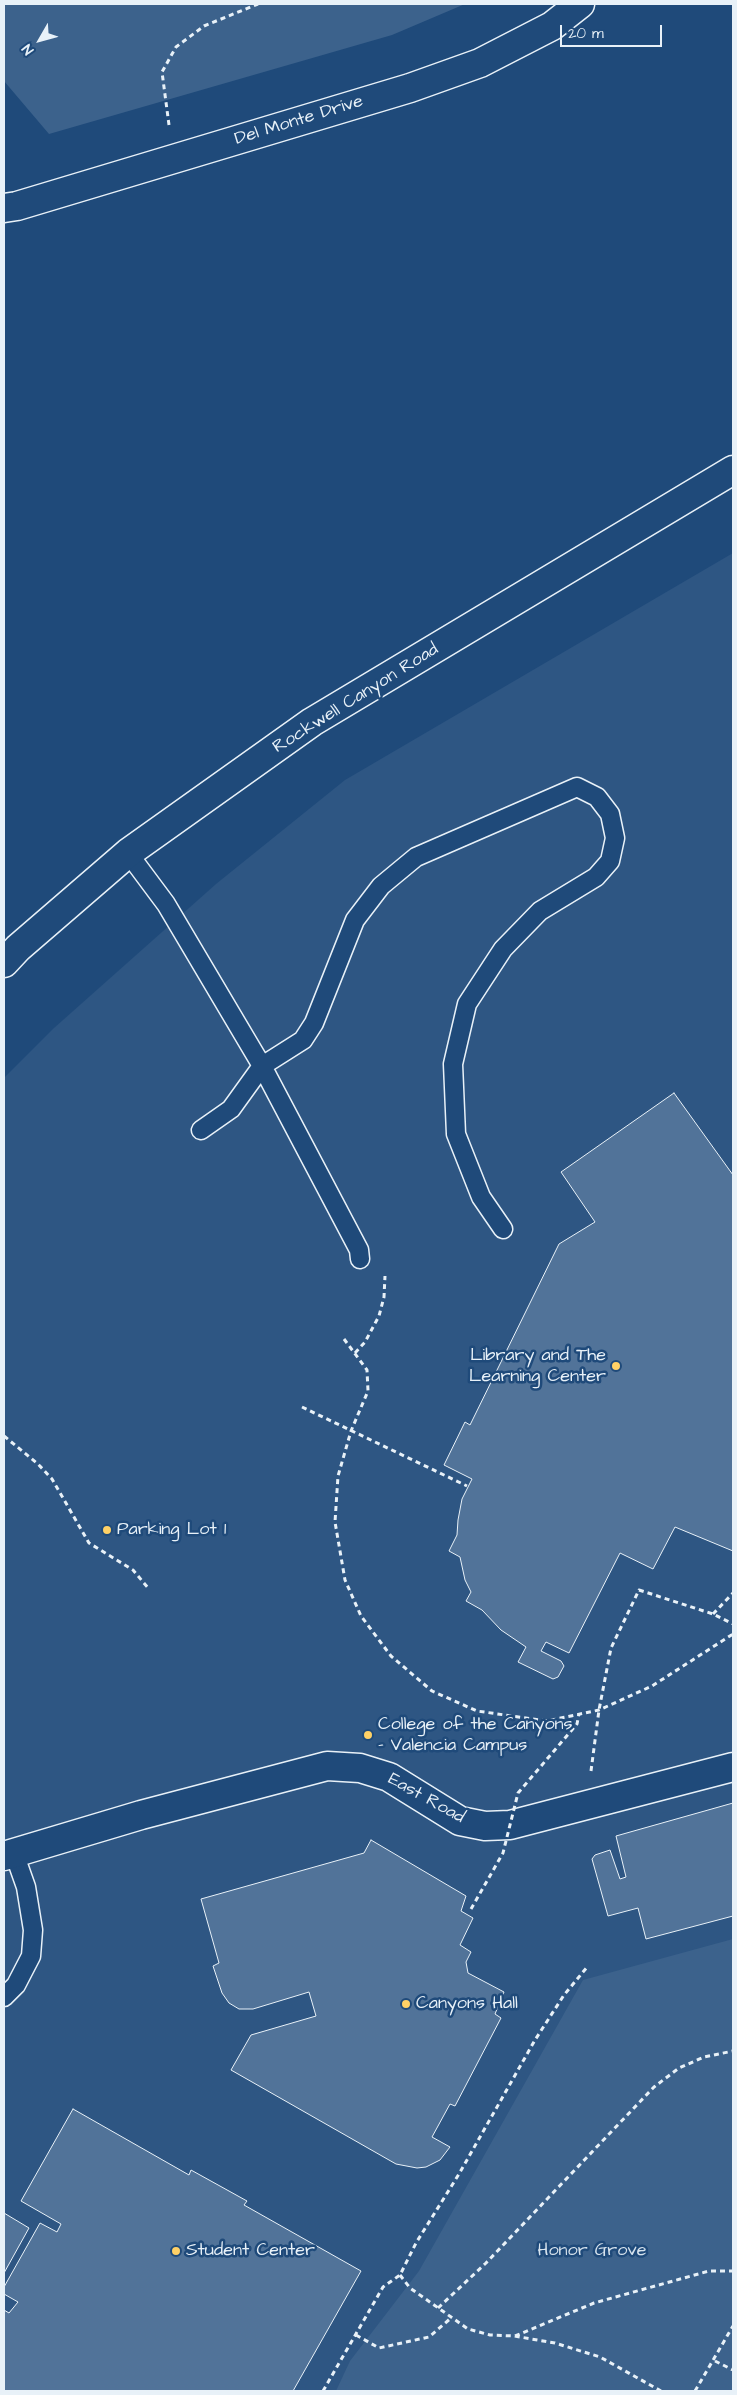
<!DOCTYPE html>
<html>
<head>
<meta charset="utf-8">
<style>
  body { margin:0 }
  #map { position:relative; width:737px; height:2395px; overflow:hidden; background:#1f4a7a; font-family:"Architects Daughter",sans-serif }
  canvas { display:block }
  .frame { position:absolute; inset:0; border:5px solid #e8f1f8; pointer-events:none }
  .north { position:absolute; left:15px; top:15px; width:50px; height:50px; -webkit-text-stroke:4px #1f4a7a; paint-order:stroke; rotate:232deg; font-size:14px; font-weight:700; line-height:20px; text-align:center; color:#e8f1f8 }
  .north::after { content:''; display:block; margin:auto; width:18px; height:22px; background:#e8f1f8; clip-path:polygon(50% 0,100% 100%,50% 72%,0 100%) }
  .scale { position:absolute; left:560px; top:25px; width:102px; height:22px; box-sizing:border-box; border:2px solid #e8f1f8; border-top:0; padding-left:6px; font-size:15px; line-height:18px; white-space:nowrap; color:#e8f1f8; -webkit-text-stroke:4px #1f4a7a; paint-order:stroke }
</style>
</head>
<body>
<div id="map">
<canvas width="737" height="2395"></canvas>
<div class="frame"></div>
<div class="north">N</div>
<div class="scale">20 m</div>
</div>
<script>
const ctx = document.querySelector('canvas').getContext('2d');
ctx.lineJoin = 'round';
function fill(path, color) { ctx.fillStyle = color; ctx.fill(path, 'evenodd'); }
const poly = rows => new Path2D(rows.map(r => 'M' + r).join(''));
function trace(path, color, width, dash) { ctx.strokeStyle = color; ctx.lineWidth = width; ctx.lineCap = dash ? 'butt' : 'round'; ctx.setLineDash(dash || []); ctx.stroke(path); }
function drawText(font, color, halo, rows, align = 'center') {
  ctx.font = font + ' "Architects Daughter",sans-serif'; ctx.lineWidth = 5; ctx.setLineDash([]); ctx.textBaseline = 'middle'; ctx.strokeStyle = halo; ctx.fillStyle = color; for (const [text, x, y, turn = 0] of rows) {
    ctx.save(); ctx.translate(x, y); ctx.rotate((+turn || 0) * Math.PI / 180); ctx.textAlign = isNaN(turn) ? turn : align; if (halo) ctx.strokeText(text, 0, 0); ctx.fillText(text, 0, 0); ctx.restore();
  }
}
const built = poly([
  [733,553,733,2391,4,2391,4,1078,54,1028,216,884,345,780]
]);
const green = poly([
  [4,4,465,4,392,35,49,134,4,81],
  [733,1939,733,2391,336,2391,350,2361,419,2271,583,1980]
]);
const building = poly([
  [674,1093,733,1175,733,1551,675,1527,653,1569,620,1553,569,1653,546,1642,541,1651,561,1661,564,1666,558,1677,553,1679,518,1662,526,1647,501,1630,482,1610,466,1601,471,1592,465,1580,460,1557,449,1551,457,1535,458,1520,462,1499,472,1479,444,1465,465,1422,470,1425,559,1244,595,1222,561,1172,674,1093],
  [733,1803,733,1916,646,1939,638,1908,608,1916,592,1859,595,1855,610,1850,620,1879,626,1877,616,1836,733,1803],
  [371,1840,466,1896,461,1911,473,1918,460,1945,471,1952,466,1962,468,1973,504,1992,495,2014,501,2018,455,2106,450,2104,432,2137,450,2147,440,2160,426,2167,417,2168,396,2164,231,2070,251,2035,316,2016,309,1992,253,2009,239,2009,229,2003,222,1993,213,1966,219,1963,201,1899,364,1853,371,1840],
  [73,2109,189,2175,191,2170,247,2201,244,2205,361,2271,293,2391,4,2391,4,2310,9,2313,18,2302,4,2294,4,2287,40,2223,57,2232,61,2224,21,2201,73,2109],
  [4,2213,29,2228,4,2273,4,2213]
]);
const path = poly([
  [169,125,162,72,176,47,204,26,258,4],
  [344,1339,367,1370,368,1391,351,1431,338,1476,335,1522,345,1580,361,1616,391,1656,432,1691,477,1711,547,1721,599,1710,652,1686,733,1634],
  [355,1353,365,1342,379,1316,384,1297,385,1276],
  [302,1407,467,1486],
  [4,1436,38,1464,52,1479,89,1543,133,1570,149,1589],
  [713,1614,733,1593],
  [591,1771,599,1710,611,1648,639,1590,713,1614,733,1624],
  [400,2275,410,2288,468,2329,490,2335,514,2336,555,2343,600,2357,661,2391],
  [438,2308,486,2263,654,2087,679,2068,704,2057,733,2051],
  [356,2335,379,2348,429,2337,451,2318],
  [515,2336,594,2303,709,2271,733,2271],
  [715,2361,733,2370],
  [323,2391,383,2287,400,2275,416,2243,459,2174,535,2040,564,1995,588,1966],
  [695,2391,733,2326]
]);
const service = poly([
  [128,853,166,904,262,1066,359,1250,360,1259],
  [201,1130,231,1109,262,1066,303,1040,314,1023,355,920,381,886,416,857,577,787,597,797,610,814,615,838,610,861,596,877,540,911,503,949,467,1004,453,1064,456,1134,481,1197,503,1229],
  [4,1997,16,1985,31,1956,33,1930,26,1887,14,1853]
]);
const minor = poly([
  [4,208,17,206,410,88,480,63,552,26,580,4],
  [4,1856,141,1815,327,1766,360,1768,389,1777,460,1821,485,1826,510,1825,733,1767]
]);
const tertiary = poly([
  [4,963,18,948,128,853,312,722,733,470]
]);
const pathBridge = poly([
  [471,1909,503,1853,518,1793,577,1724,579,1714]
]);
const markers = [
  [616,1366,5,"#ffd166"],
  [107,1530,5,"#ffd166"],
  [368,1735,5,"#ffd166"],
  [406,2004,5,"#ffd166"],
  [176,2251,5,"#ffd166"]
];
const streetNames = [
  ["Del Monte Drive",299,121,-17],
  ["Rockwell Canyon Road",356,699,-32],
  ["East Road",426,1799,29]
];
const poiNames = [
  ["Library and The",606,1356,"right"],
  ["Learning Center",606,1377,"right"],
  ["Parking Lot 1",117,1530],
  ["College of the Canyons",378,1725],
  ["- Valencia Campus",378,1746],
  ["Canyons Hall",416,2004],
  ["Student Center",186,2251]
];
const parkNames = [
  ["Honor Grove",592,2251]
];
fill(built, '#2e5683');
fill(green, '#3c628c');
fill(building, '#517399');
trace(building, '#e8f1f8', 1);
trace(service, '#e8f1f8', 21);
trace(minor, '#e8f1f8', 31);
trace(tertiary, '#e8f1f8', 31);
trace(path, '#e8f1f8', 3, [5, 4]);
trace(service, '#1f4a7a', 18);
trace(minor, '#1f4a7a', 28);
trace(tertiary, '#1f4a7a', 28);
trace(pathBridge, '#e8f1f8', 3, [5, 4]);
for (const [x, y, r, color] of markers) { const dot = new Path2D(); dot.arc(x, y, r, 0, 2 * Math.PI); ctx.fillStyle = color; ctx.fill(dot); trace(dot, '#1f4a7a', 2); }
drawText('18px', '#e8f1f8', '#1f4a7a', streetNames);
drawText('18px', '#e8f1f8', '#1f4a7a', poiNames, 'left');
drawText('18px', '#d7e3ed', '#1f4a7a', parkNames);
</script>
</body>
</html>
